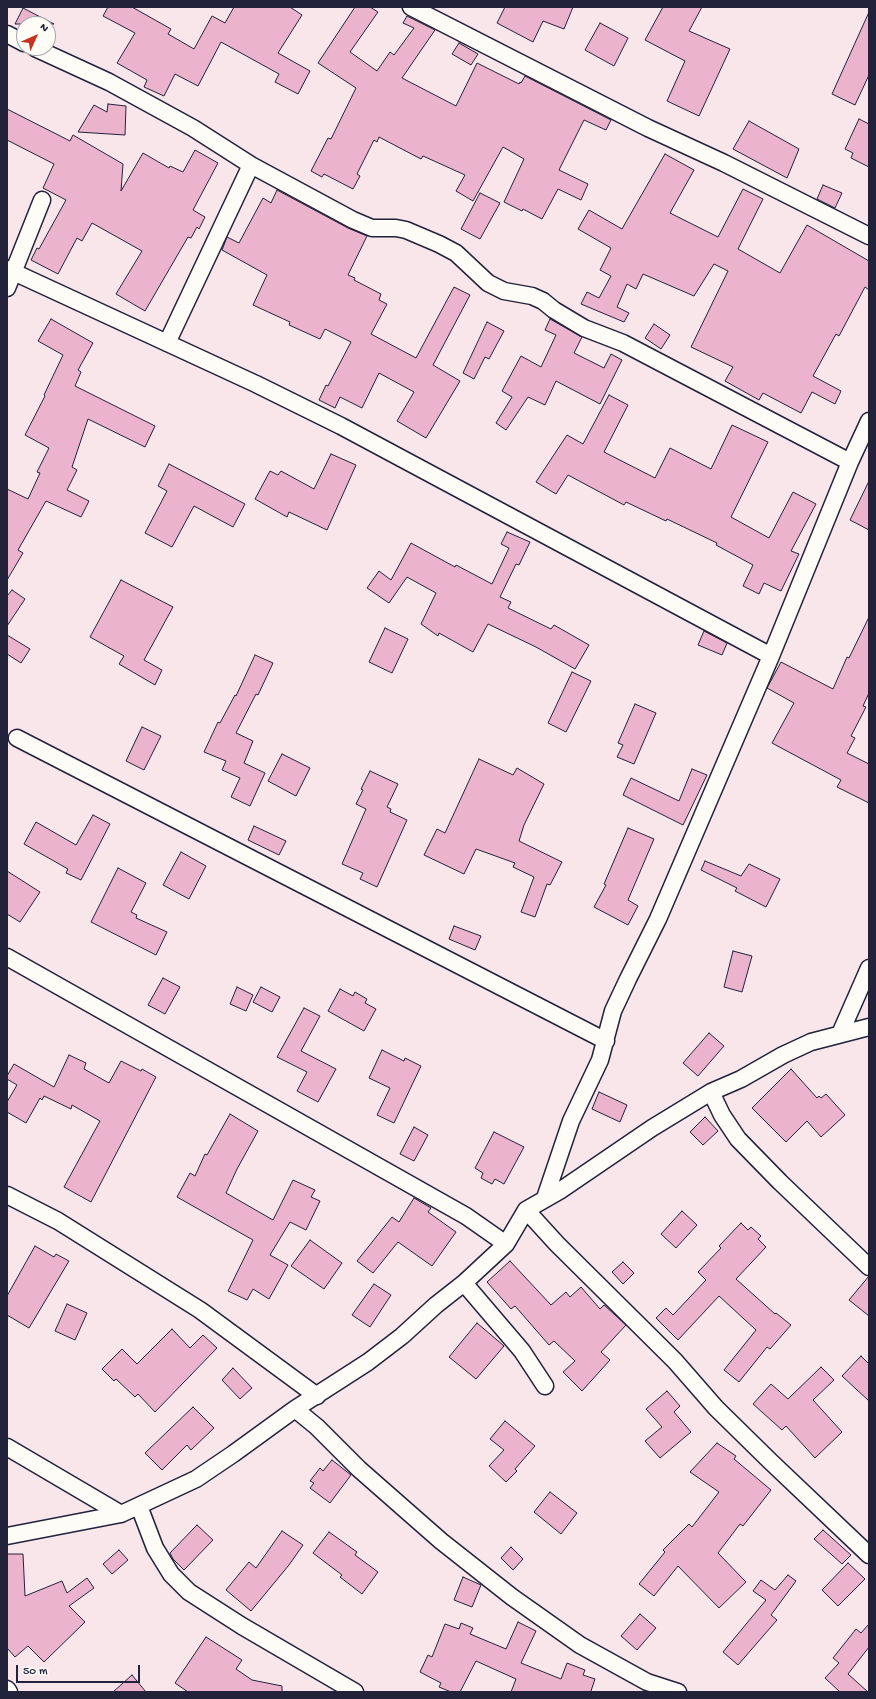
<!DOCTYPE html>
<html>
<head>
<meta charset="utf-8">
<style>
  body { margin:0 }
  #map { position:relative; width:876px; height:1699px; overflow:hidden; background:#f8e6ea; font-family:"Gochi Hand",sans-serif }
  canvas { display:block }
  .frame { position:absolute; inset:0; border:8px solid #22223b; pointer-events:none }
  .north { position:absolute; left:16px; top:16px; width:40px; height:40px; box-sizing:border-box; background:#fdfcf7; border:1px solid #a5a5ac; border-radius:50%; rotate:45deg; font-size:11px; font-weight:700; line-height:16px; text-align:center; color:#22223b }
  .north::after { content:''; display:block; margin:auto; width:14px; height:18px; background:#c8321e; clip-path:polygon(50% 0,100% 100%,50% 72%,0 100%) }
  .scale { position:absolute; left:16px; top:1665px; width:124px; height:18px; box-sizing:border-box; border:2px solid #22223b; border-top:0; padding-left:5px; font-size:12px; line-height:14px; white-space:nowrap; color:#22223b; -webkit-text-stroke:3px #fdfcf7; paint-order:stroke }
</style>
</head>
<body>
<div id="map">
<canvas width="876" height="1699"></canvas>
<div class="frame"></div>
<div class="north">N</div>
<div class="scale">50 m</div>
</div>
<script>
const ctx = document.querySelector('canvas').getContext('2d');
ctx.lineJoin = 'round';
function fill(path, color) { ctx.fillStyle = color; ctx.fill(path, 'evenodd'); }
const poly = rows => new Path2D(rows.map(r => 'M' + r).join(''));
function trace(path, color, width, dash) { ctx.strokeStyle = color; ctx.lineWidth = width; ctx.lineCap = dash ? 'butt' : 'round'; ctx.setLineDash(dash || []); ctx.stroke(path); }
const building = poly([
  [108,7,132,7,171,29,168,34,194,49,212,16,225,23,234,7,290,7,302,15,278,53,310,71,298,94,275,82,279,74,221,42,198,86,175,74,164,96,144,87,147,80,117,63,135,33,103,16,108,7],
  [355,7,370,7,378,12,350,52,377,71,390,52,394,55,414,28,403,23,407,16,435,30,402,78,456,106,477,63,519,84,520,82,521,83,525,76,611,120,606,130,584,120,559,170,588,184,581,200,558,189,542,219,523,209,522,211,504,202,524,159,503,147,473,201,456,191,465,175,423,156,421,159,379,137,377,142,374,140,357,174,360,176,353,189,324,174,322,177,311,171,328,138,331,139,356,88,318,63,355,7],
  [505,7,573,7,564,29,543,21,533,42,497,23,505,7],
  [663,7,702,7,689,31,730,49,699,116,667,101,685,61,645,40,663,7],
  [23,8,54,24,15,24,23,8],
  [869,12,869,75,855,105,832,94,869,12],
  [600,23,628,38,614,66,585,50,600,23],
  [459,43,478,54,471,65,452,54,459,43],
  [108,104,126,106,125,135,78,132,94,105,107,112,108,104],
  [7,109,70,141,73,135,123,164,121,191,143,153,169,168,170,166,183,172,195,150,218,163,193,210,205,217,199,229,197,227,191,238,188,237,145,311,116,294,142,251,92,223,82,241,77,238,58,274,31,260,37,248,39,249,66,200,43,188,54,164,7,140,7,109],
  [859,119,869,124,869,167,851,158,853,153,845,149,859,119],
  [749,121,799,149,787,178,733,149,749,121],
  [665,154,694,170,670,213,718,237,743,189,763,199,738,249,780,273,807,225,869,261,869,290,865,287,839,336,836,334,813,376,841,391,835,404,812,392,801,413,763,393,759,400,725,381,733,367,691,347,728,271,714,264,694,296,643,274,636,289,627,284,617,307,629,313,624,322,581,304,587,292,599,298,611,276,600,270,611,248,578,229,589,210,622,229,665,154],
  [823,185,842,193,835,208,817,199,823,185],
  [277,190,348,228,367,236,348,275,355,278,354,280,381,294,379,300,387,304,371,334,416,358,454,287,470,295,433,365,460,381,426,438,397,421,414,392,379,373,362,408,340,397,335,408,319,400,326,385,328,386,351,342,325,329,320,339,289,325,290,322,253,305,267,275,222,250,227,237,239,243,263,198,271,203,277,190],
  [480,193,500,203,480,239,461,229,480,193],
  [51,319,93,343,78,370,81,372,75,386,155,426,145,447,88,419,72,467,77,470,67,490,89,501,81,517,46,501,18,550,23,553,7,580,7,489,28,499,40,473,37,472,49,448,25,435,45,396,44,395,63,355,38,341,51,319],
  [550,319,582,337,574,353,604,368,611,354,622,360,600,404,556,381,545,405,528,397,506,430,496,423,512,397,502,391,521,356,541,367,556,335,545,330,550,319],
  [487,322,504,331,489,359,485,357,474,379,463,373,487,322],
  [654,324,670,335,661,349,645,338,654,324],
  [609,395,628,405,604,452,655,478,670,448,711,469,732,425,768,442,731,517,769,538,793,492,816,504,791,551,799,554,781,591,764,583,759,594,743,586,753,565,716,545,717,543,667,519,666,521,626,502,624,505,568,475,556,494,536,482,567,435,583,444,609,395],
  [331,454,356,465,327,530,289,512,287,517,255,499,270,471,278,475,281,471,314,489,331,454],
  [169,464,245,504,233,527,194,506,172,547,145,533,167,491,158,486,169,464],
  [869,481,869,530,850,520,869,481],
  [507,532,530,542,519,565,516,564,500,597,511,602,508,608,551,629,554,625,589,645,575,669,536,647,488,624,473,652,439,633,438,636,421,624,436,593,407,577,389,603,367,588,379,571,391,580,411,543,455,567,456,565,492,584,509,548,501,544,507,532],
  [121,580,173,607,144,660,162,670,155,685,119,664,124,656,90,637,121,580],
  [12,590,25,599,7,626,7,596,12,590],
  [869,617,869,693,863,706,866,707,851,736,855,738,847,753,869,764,869,803,837,787,841,780,772,743,794,703,767,688,781,662,833,689,847,657,849,658,869,617],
  [385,628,408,639,392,673,369,662,385,628],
  [704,631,727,643,722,655,698,645,704,631],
  [7,635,30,649,21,663,7,654,7,635],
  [255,655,273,663,258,695,256,694,236,733,253,741,244,763,265,773,250,806,231,797,240,778,222,770,226,761,204,752,218,722,220,723,235,695,236,696,255,655],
  [572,672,591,681,566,732,548,723,572,672],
  [635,704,656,713,634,764,617,757,623,745,618,743,635,704],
  [142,727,161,736,144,770,126,761,142,727],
  [282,754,310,768,296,796,268,781,282,754],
  [479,759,513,775,517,768,544,784,524,825,519,841,562,862,550,885,547,884,535,917,521,912,534,877,513,867,515,863,476,849,464,874,424,855,437,829,445,833,479,759],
  [692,769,707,775,683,825,623,795,631,778,679,801,692,769],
  [370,771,398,784,387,807,391,809,390,812,407,820,377,887,360,879,363,873,342,864,366,809,356,804,363,790,361,789,370,771],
  [93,815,110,824,81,880,66,873,68,869,24,844,36,822,76,845,93,815],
  [254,826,286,841,279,855,248,840,254,826],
  [628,828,654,839,628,900,638,906,628,925,594,907,606,885,604,884,628,828],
  [181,852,206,866,189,899,163,885,181,852],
  [705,861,741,876,749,864,780,879,766,907,735,891,737,888,701,870,705,861],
  [118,868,146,883,131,912,137,915,136,918,167,932,156,955,91,922,118,868],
  [7,871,40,892,20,922,7,914,7,871],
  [454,926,481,936,475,950,449,939,454,926],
  [733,951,752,956,742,992,724,987,733,951],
  [163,978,180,987,165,1014,148,1005,163,978],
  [237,987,253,995,246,1011,230,1004,237,987],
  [261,987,280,997,272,1012,253,1002,261,987],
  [340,989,353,996,355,992,367,999,365,1003,376,1009,364,1031,328,1011,340,989],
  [304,1008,320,1016,301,1051,336,1069,318,1102,297,1091,307,1072,277,1057,304,1008],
  [709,1033,724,1046,698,1076,683,1063,709,1033],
  [382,1050,404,1061,405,1058,421,1066,394,1123,377,1115,390,1088,369,1078,382,1050],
  [69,1055,86,1063,84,1069,109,1083,121,1061,141,1071,142,1069,156,1077,91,1202,64,1187,100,1121,72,1105,71,1109,44,1096,42,1100,40,1098,26,1123,7,1112,7,1102,17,1085,7,1079,7,1076,14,1064,54,1087,69,1055],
  [791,1069,817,1098,819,1096,821,1098,826,1094,845,1115,821,1137,807,1121,786,1142,752,1108,791,1069],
  [599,1092,627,1105,620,1122,592,1109,599,1092],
  [230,1114,258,1131,237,1169,226,1193,273,1220,293,1180,315,1190,311,1197,320,1201,306,1230,290,1222,270,1255,288,1265,269,1299,253,1289,247,1300,228,1291,253,1240,177,1197,190,1173,195,1176,205,1154,207,1155,230,1114],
  [705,1117,718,1131,703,1145,690,1132,705,1117],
  [414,1127,428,1135,414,1161,400,1154,414,1127],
  [494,1132,524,1147,504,1184,495,1179,492,1184,481,1178,483,1173,475,1168,494,1132],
  [414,1198,431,1208,428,1212,456,1232,432,1266,398,1242,373,1273,357,1261,392,1217,399,1222,414,1198],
  [682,1211,697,1225,676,1248,661,1234,682,1211],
  [741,1223,748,1230,751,1227,761,1236,758,1239,766,1247,736,1279,775,1314,776,1313,791,1325,770,1349,767,1347,739,1382,724,1370,756,1330,719,1296,678,1340,656,1318,666,1308,673,1315,706,1280,698,1272,721,1248,719,1246,741,1223],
  [310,1240,342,1263,324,1289,291,1266,310,1240],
  [35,1246,54,1257,56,1254,69,1261,29,1328,7,1315,7,1296,35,1246],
  [510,1261,551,1305,566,1292,570,1297,581,1287,600,1309,604,1305,626,1325,601,1352,610,1360,582,1391,563,1372,575,1361,554,1341,549,1345,515,1306,511,1309,487,1282,510,1261],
  [623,1262,634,1273,623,1284,612,1272,623,1262],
  [869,1276,869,1316,849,1300,869,1276],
  [374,1284,391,1295,370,1327,352,1315,374,1284],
  [67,1304,87,1313,75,1340,55,1331,67,1304],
  [477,1323,504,1346,476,1379,449,1357,477,1323],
  [172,1329,190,1348,203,1335,217,1348,155,1412,138,1394,135,1397,116,1379,114,1381,102,1369,122,1349,137,1364,172,1329],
  [861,1356,869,1364,869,1401,842,1376,861,1356],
  [821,1367,834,1380,813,1400,842,1432,815,1458,786,1426,782,1430,753,1404,771,1384,788,1399,821,1367],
  [233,1368,252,1388,240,1399,222,1380,233,1368],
  [667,1391,680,1406,674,1412,691,1432,660,1458,645,1441,662,1427,646,1409,667,1391],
  [193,1407,214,1428,191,1450,187,1445,162,1470,145,1453,193,1407],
  [505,1421,535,1446,515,1469,517,1471,506,1482,489,1466,504,1450,490,1439,505,1421],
  [717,1443,736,1456,734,1459,771,1490,743,1526,740,1524,718,1553,746,1582,719,1608,678,1566,654,1596,639,1584,665,1552,663,1550,689,1524,692,1527,719,1492,690,1472,717,1443],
  [332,1460,351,1475,330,1503,310,1488,314,1483,310,1481,320,1468,323,1471,332,1460],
  [550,1492,577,1513,561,1534,534,1512,550,1492],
  [197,1525,213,1540,184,1570,173,1559,170,1553,197,1525],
  [823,1530,851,1555,842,1564,814,1539,823,1530],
  [282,1531,303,1545,289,1565,251,1611,226,1590,249,1562,256,1568,282,1531],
  [329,1532,357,1552,355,1555,378,1572,362,1594,340,1577,342,1575,313,1553,329,1532],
  [511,1547,523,1559,513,1570,501,1558,511,1547],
  [119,1550,128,1560,112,1574,103,1564,119,1550],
  [7,1554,23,1554,25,1596,62,1581,67,1593,87,1578,94,1588,69,1606,85,1622,44,1662,28,1646,15,1657,7,1648,7,1554],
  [848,1563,865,1579,838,1606,822,1590,848,1563],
  [788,1575,796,1581,771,1615,777,1620,738,1665,723,1652,766,1600,753,1591,761,1580,775,1590,788,1575],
  [463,1577,481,1585,472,1607,454,1600,463,1577],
  [640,1614,656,1628,637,1650,621,1636,640,1614],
  [518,1622,536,1631,521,1663,561,1679,567,1663,585,1670,583,1675,595,1679,591,1691,592,1692,511,1692,516,1679,476,1661,460,1692,451,1692,439,1687,441,1683,420,1672,428,1655,432,1657,445,1624,459,1629,461,1623,473,1628,470,1634,506,1649,518,1622],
  [869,1624,869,1647,848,1674,868,1692,840,1692,825,1678,839,1663,833,1658,856,1629,861,1633,869,1624],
  [206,1637,242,1660,236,1669,252,1680,282,1686,282,1692,188,1692,175,1683,206,1637],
  [132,1675,146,1692,113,1692,132,1675]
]);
const minor = poly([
  [411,7,648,128,724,163,869,236],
  [7,34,24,43],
  [35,48,109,82,193,128,251,165,353,220,372,228,396,228,406,230,439,244,456,253,488,283,504,291,532,296,543,301,554,310,584,328,623,343,850,462],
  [7,269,256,384,341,426,771,656],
  [7,288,42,200],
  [167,343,251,165],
  [17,738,606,1041],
  [7,957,466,1216,506,1244],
  [840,1034,869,968],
  [711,1092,722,1115,738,1139,780,1182,869,1267],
  [7,1195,58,1221,200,1310,317,1396],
  [545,1198,571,1121,600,1060,613,1011,628,979,658,919,771,656,850,462,869,421],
  [526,1210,557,1244,675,1361,716,1408,770,1461,869,1555],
  [464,1283,522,1351,545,1386],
  [295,1409,317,1427,359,1469,441,1541,512,1597,580,1645,647,1682,678,1692],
  [7,1447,121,1514],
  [139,1506,155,1548,171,1574,189,1592,242,1626,355,1692],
  [7,1536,121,1514,196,1479,233,1454,295,1409,368,1362,402,1336,436,1305,464,1283,506,1244,526,1210,561,1190,652,1128,711,1092,741,1079,783,1055,811,1042,869,1027],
  [7,1689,9,1692]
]);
fill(building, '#ebb4cc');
trace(building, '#22223b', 1);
trace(minor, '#22223b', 19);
trace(minor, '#fdfcf7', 16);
</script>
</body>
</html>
